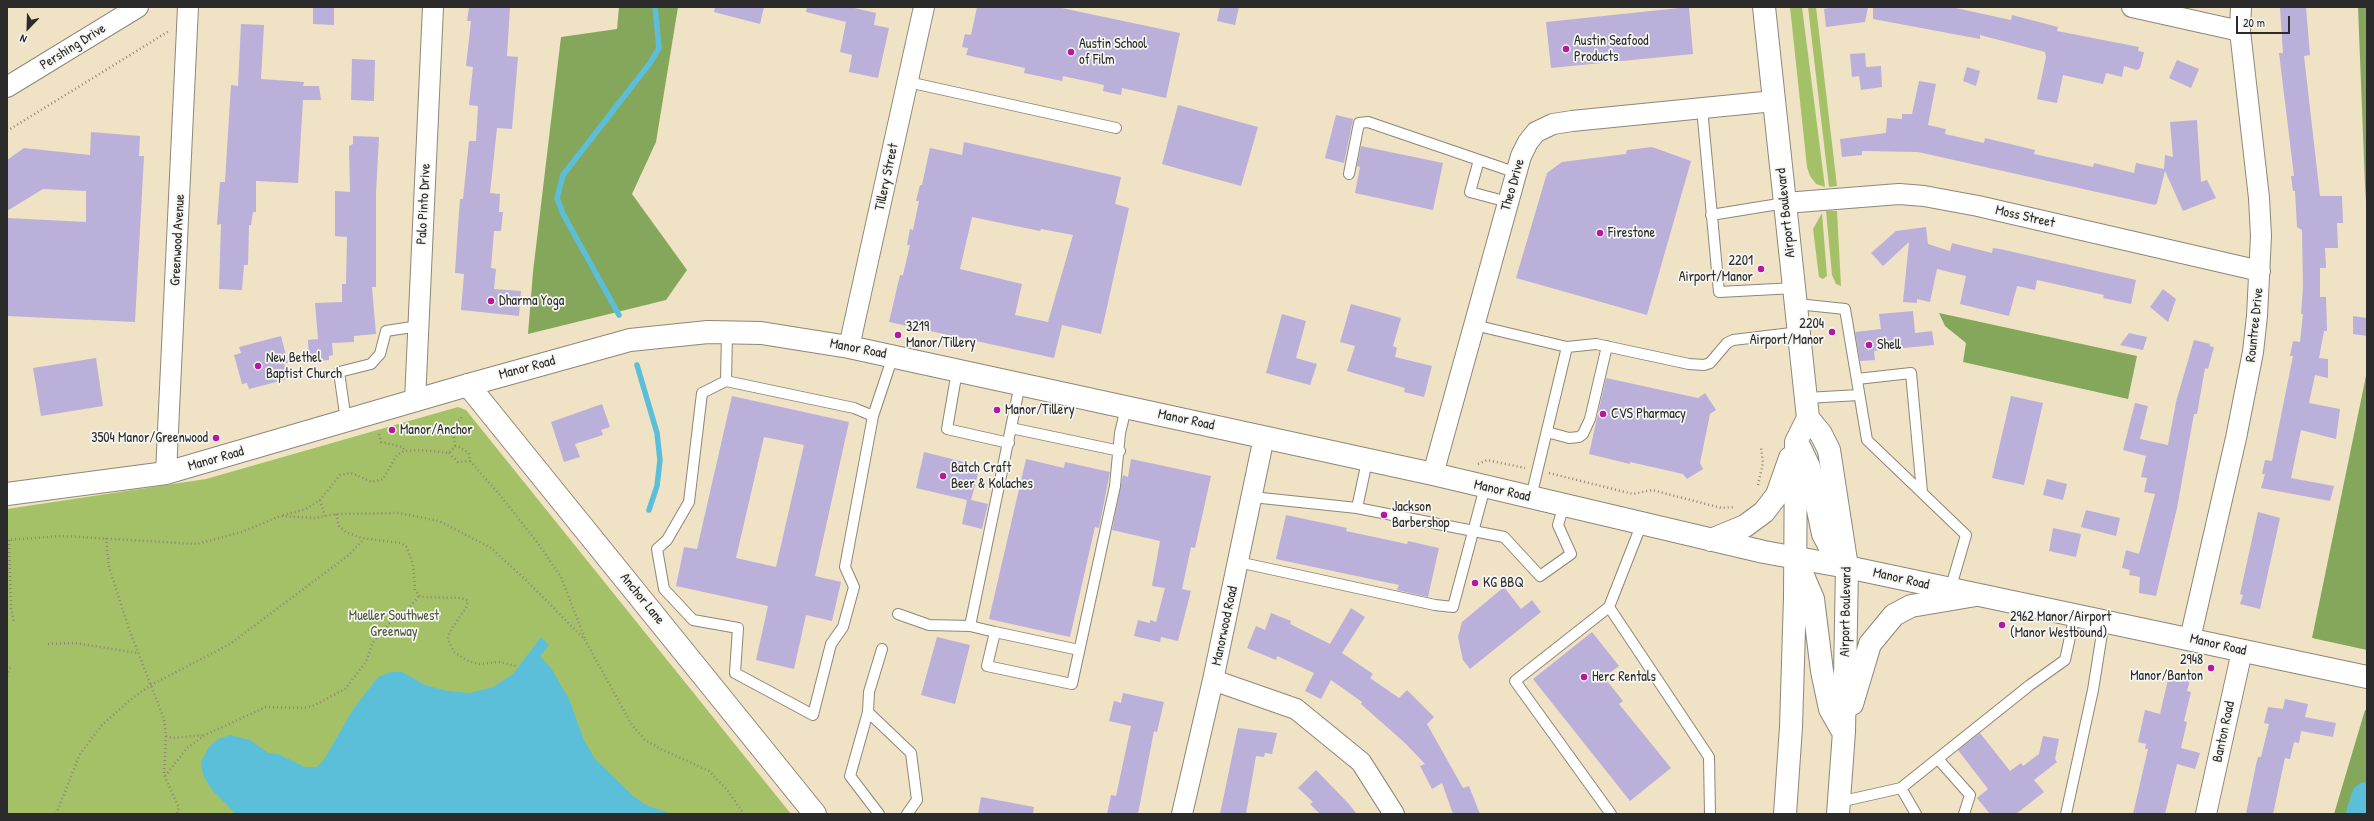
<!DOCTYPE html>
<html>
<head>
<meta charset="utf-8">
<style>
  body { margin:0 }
  #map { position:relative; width:2374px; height:821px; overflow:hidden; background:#f0e2c5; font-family:"Patrick Hand",sans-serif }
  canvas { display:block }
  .frame { position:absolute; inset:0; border:8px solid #2b2b2b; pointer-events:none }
  .north { position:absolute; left:8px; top:8px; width:40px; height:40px; -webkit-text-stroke:3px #f6f6f2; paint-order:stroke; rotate:203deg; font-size:11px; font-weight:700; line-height:16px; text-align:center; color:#2b2b2b }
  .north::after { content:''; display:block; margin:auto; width:14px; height:18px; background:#2b2b2b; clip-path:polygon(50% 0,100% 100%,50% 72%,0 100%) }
  .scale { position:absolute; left:2236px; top:16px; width:54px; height:18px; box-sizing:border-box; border:2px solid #2b2b2b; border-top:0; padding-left:5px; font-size:12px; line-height:14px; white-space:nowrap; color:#2b2b2b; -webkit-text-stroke:3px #f6f6f2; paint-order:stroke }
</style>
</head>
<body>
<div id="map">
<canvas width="2374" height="821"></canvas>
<div class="frame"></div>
<div class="north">N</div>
<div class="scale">20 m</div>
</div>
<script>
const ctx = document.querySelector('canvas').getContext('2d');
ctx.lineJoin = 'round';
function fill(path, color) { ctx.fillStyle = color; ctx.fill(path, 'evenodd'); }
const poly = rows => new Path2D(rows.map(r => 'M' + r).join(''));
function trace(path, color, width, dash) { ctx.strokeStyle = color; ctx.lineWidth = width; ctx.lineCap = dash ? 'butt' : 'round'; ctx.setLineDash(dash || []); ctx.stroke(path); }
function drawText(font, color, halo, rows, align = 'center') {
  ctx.font = font + ' "Patrick Hand",sans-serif'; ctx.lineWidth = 3.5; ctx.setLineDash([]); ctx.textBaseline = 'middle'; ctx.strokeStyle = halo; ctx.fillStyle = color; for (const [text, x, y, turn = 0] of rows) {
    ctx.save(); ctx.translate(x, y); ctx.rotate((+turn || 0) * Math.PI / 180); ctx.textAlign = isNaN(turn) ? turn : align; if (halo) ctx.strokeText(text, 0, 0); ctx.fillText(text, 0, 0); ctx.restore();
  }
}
const green = poly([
  [1790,7,1802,7,1825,187,1816,184,1810,176,1807,167],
  [1808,7,1816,7,1837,186,1829,187],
  [1826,211,1837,211,1841,286,1836,284,1832,275],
  [1822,213,1827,276,1823,279,1819,277,1813,229],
  [458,407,466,410,791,814,7,814,7,509,206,479]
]);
const forest = poly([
  [619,7,678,7,656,142,632,194,687,270,666,300,528,334,533,272,561,37,617,29],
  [2358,7,2367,7,2367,219,2365,185],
  [1939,313,2137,356,2128,399,1963,362,1966,343,1945,326],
  [2367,371,2367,650,2312,638],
  [2365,710,2367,711,2367,814,2334,814]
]);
const water = poly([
  [541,637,549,645,540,656,551,668,569,699,584,740,595,759,633,796,646,805,671,814,236,814,212,790,203,775,201,762,209,747,218,739,230,735,250,740,268,753,278,754,305,767,316,767,323,761,354,708,378,677,391,672,402,672,425,685,448,691,470,693,493,687,513,674]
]);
const stream = poly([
  [619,315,563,214,557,198,563,175,650,63,659,48,655,7],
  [637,365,657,433,660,460,657,486,649,510]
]);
const river = poly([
  [2362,814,2367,798]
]);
const building = poly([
  [313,7,334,7,334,25,313,24],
  [469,7,510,7,507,56,518,57,512,129,497,128,490,193,500,194,499,212,503,212,501,231,494,231,491,268,496,269,494,289,521,291,519,316,461,310,464,274,455,273,458,227,460,199,463,199,469,141,476,141,478,106,469,105,473,67,466,66,471,21,467,21],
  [715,7,764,7,760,24,714,12],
  [807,7,850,7,876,13,874,25,889,28,878,78,849,72,852,55,840,52,846,22,806,12],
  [977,7,1057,7,1180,33,1166,98,1122,88,1121,95,1103,91,1104,85,1063,76,1062,81,1024,73,1025,68,966,55,968,48,962,47,965,34,971,35],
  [1220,7,1239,7,1235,25,1217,21],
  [1689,7,1693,54,1551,68,1546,22],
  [1832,7,1868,7,1865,22,1826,27,1824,9],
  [1873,7,1951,7,2011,20,2012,15,2058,27,2057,31,2139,47,2138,51,2144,52,2140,68,2137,70,2124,66,2122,77,2106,73,2103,84,2063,75,2057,103,2037,99,2046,57,2045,52,1980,35,1980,39,1873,19],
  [2306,7,2310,55,2304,56,2320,196,2342,196,2343,223,2337,223,2338,248,2325,248,2326,268,2320,268,2320,297,2326,297,2327,331,2324,331,2319,358,2328,359,2328,378,2315,375,2309,403,2340,409,2336,439,2301,430,2291,478,2334,486,2330,501,2261,488,2265,474,2262,474,2265,460,2272,461,2293,356,2290,356,2293,341,2300,342,2303,314,2301,314,2303,287,2302,230,2297,227,2295,191,2293,191,2291,176,2294,176,2279,53,2283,53,2280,8],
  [241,24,264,25,261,79,304,82,303,86,319,86,321,100,303,100,298,183,256,181,256,212,253,212,251,225,249,225,248,265,244,265,242,290,219,289,221,224,217,225,220,182,225,182,231,85,238,86],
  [1865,53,1866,67,1881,66,1882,87,1861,90,1859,76,1852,77,1850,54],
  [352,59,375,60,374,101,351,100],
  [2177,60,2199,69,2191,88,2169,78],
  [1967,67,1980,71,1976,86,1963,81],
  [1919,81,1936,84,1928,125,1946,129,1945,134,1984,143,1985,138,2035,150,2034,154,2093,167,2094,163,2134,173,2136,163,2164,169,2165,155,2173,157,2170,122,2197,120,2201,182,2207,180,2216,198,2183,211,2165,171,2157,203,2155,205,1918,152,1862,151,1862,155,1842,157,1840,139,1886,133,1887,118,1902,119,1902,114,1912,114],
  [1178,105,1258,127,1241,186,1162,164],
  [1336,115,1353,119,1344,163,1325,158],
  [91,132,140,136,139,156,144,156,135,322,7,316,7,218,86,222,86,191,43,189,7,211,7,160,24,148,90,155],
  [353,136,379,137,376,193,376,287,372,287,376,334,354,336,354,342,332,343,333,355,329,356,329,360,309,362,308,340,318,339,315,303,342,302,342,284,346,284,347,237,335,236,335,191,350,192,349,146,353,144],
  [964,142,1121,177,1115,204,1129,208,1101,334,1062,325,1054,358,889,322,900,275,903,275,910,245,907,245,910,229,913,230,919,201,916,201,920,185,922,185,930,148,962,155],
  [972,217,1040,231,1041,229,1073,235,1048,322,1015,315,1022,284,960,269],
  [1361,146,1443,163,1433,210,1355,193,1360,167,1357,166],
  [1652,147,1691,161,1647,315,1516,278,1547,173,1562,162,1626,154,1627,150],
  [1926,227,1928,244,1950,251,1952,243,1992,253,1993,248,2000,249,2136,280,2131,304,2103,298,2104,295,2037,280,2035,290,2017,286,2009,316,1960,304,1966,276,1937,269,1930,302,1917,299,1917,303,1903,302,1909,242,1883,266,1871,253,1896,231],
  [2163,289,2176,299,2168,322,2150,307],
  [1351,304,1401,318,1393,346,1397,348,1395,357,1432,366,1424,397,1404,392,1405,388,1347,371,1355,346,1340,342],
  [1913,311,1915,333,1932,331,1934,345,1874,351,1875,360,1860,361,1855,332,1881,329,1879,314],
  [1282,314,1306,321,1296,358,1317,364,1310,385,1266,373],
  [2353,316,2367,318,2367,336,2353,334],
  [2129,333,2147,337,2143,350,2120,345],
  [281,336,288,363,284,363,288,379,249,389,247,383,242,384,234,355,241,353,239,347],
  [2194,340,2210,344,2209,346,2214,347,2208,369,2205,368,2197,414,2194,414,2177,508,2156,596,2139,593,2140,577,2129,575,2130,570,2122,568,2126,550,2139,554,2155,494,2144,492,2147,478,2141,477,2146,456,2123,450,2135,403,2148,406,2140,439,2168,445,2176,402],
  [96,358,103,406,41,416,33,368],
  [1606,378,1698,398,1705,393,1716,410,1710,414,1700,463,1703,469,1687,479,1683,474,1630,462,1630,464,1589,454],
  [732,396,849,422,815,576,841,582,832,621,806,615,794,669,756,660,768,606,676,586,684,547,697,549],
  [764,437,804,445,776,567,736,558],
  [2011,396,2043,403,2024,485,1992,478],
  [602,404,610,427,601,430,603,435,575,444,580,457,564,462,551,422],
  [924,452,980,466,971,500,988,504,982,529,962,524,967,500,916,488],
  [1026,459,1064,468,1065,462,1110,472,1099,528,1095,527,1070,637,989,619],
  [1131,459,1211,476,1195,548,1191,547,1182,589,1191,591,1178,641,1161,637,1160,642,1134,636,1138,620,1150,623,1150,620,1156,622,1165,588,1152,586,1160,541,1112,530,1123,475,1128,477],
  [2047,479,2067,484,2063,500,2043,495],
  [2086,510,2120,518,2116,536,2081,527],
  [2258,512,2280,518,2260,609,2240,604,2243,595,2240,594],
  [1286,515,1347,528,1346,531,1407,544,1408,541,1439,548,1428,597,1397,590,1399,585,1276,559],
  [2053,528,2081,534,2076,557,2049,551],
  [1504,587,1521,609,1532,600,1541,612,1470,669,1463,660,1458,637,1462,622],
  [1351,608,1365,617,1342,653,1373,674,1370,678,1399,698,1407,690,1434,717,1427,724,1463,788,1469,786,1480,814,1453,814,1442,783,1432,789,1420,766,1425,764,1406,744,1361,704,1362,702,1331,680,1321,699,1305,691,1314,673,1277,656,1276,660,1247,648,1256,626,1265,630,1271,613,1291,621,1290,624,1330,644],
  [1592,632,1619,666,1604,677,1623,701,1619,704,1671,768,1630,801,1533,679],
  [937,637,970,645,955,704,921,695],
  [2169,675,2190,680,2187,691,2191,692,2184,721,2187,722,2181,748,2200,753,2195,769,2177,764,2165,814,2133,814,2148,749,2145,749,2146,744,2138,742,2145,710,2160,714],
  [1123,693,1164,702,1157,732,1154,731,1138,814,1107,814,1111,795,1116,796,1131,726,1109,721,1114,701,1121,703],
  [2285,699,2308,704,2305,717,2336,723,2333,737,2301,731,2299,743,2294,742,2290,759,2285,758,2273,814,2246,814,2256,765,2258,757,2261,757,2269,724,2264,723,2268,707,2283,709],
  [1238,728,1277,733,1272,754,1265,753,1264,757,1256,756,1246,814,1220,814],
  [1980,733,2010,771,2021,763,2023,766,2039,754,2043,736,2059,739,2055,759,2057,762,2034,780,2044,792,2016,814,1990,814,1977,798,1988,789,1958,750],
  [1316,770,1348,803,1357,814,1320,814,1310,804,1313,802,1298,788],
  [981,797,1034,807,1033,814,978,814]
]);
const path = poly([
  [7,131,169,31],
  [379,434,381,442,403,447,404,451],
  [455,446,452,427,461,419,461,415],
  [449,453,458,462,470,461],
  [1478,464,1487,460,1525,468],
  [1549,473,1633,494,1652,490,1722,508,1735,507],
  [1758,485,1763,463,1761,448],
  [320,500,325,516],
  [336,514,339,526,346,532,362,538,400,543,406,546,413,564,415,590,421,597,461,598,468,601,467,606,449,633,448,640,454,652,466,660,479,664,499,662,516,666],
  [283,515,306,509,320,500,340,475,351,473,372,482,383,479,397,455,404,451,421,450,449,453,455,446,459,447,469,453,470,461,499,494,537,542,561,577,585,639],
  [106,538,109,567,129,629,164,719,166,736,164,775,179,808,177,814],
  [7,540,61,536,197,544,242,532,280,516,315,518,336,514,399,513,439,521,491,548,527,581,585,640,632,725,645,740,661,749,709,771,728,791,744,814],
  [9,540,11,608,14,622],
  [48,644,75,643,138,653],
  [7,676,11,666],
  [166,736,172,738,204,735],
  [165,776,187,748,205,735,266,707,304,708,315,705,345,689,366,662,373,642,398,614,407,610,419,596],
  [56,814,80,754,102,725,130,700,151,685,230,644,349,555,364,539]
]);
const service = poly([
  [908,82,1116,128],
  [1702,108,1719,292,1795,288],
  [1479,160,1470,192,1508,202],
  [1349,174,1359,123,1368,122,1517,173],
  [1711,215,1785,203],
  [1797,304,1845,309,1867,440,1966,535,1950,590],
  [1474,325,1567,347,1596,344,1689,364,1704,365,1710,363,1727,343,1733,340,1800,332],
  [727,333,726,381,854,408,873,416],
  [957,371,947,429,1009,443],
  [1857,379,1911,373,1922,492],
  [726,381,702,393,689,502,667,540,657,549,664,589,693,620,738,628,735,673,813,715,831,644,843,627,854,587,845,567,873,416,893,356],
  [1806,398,1859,395],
  [346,421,339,372,371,364,380,354,386,331,419,326],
  [1011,428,1120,451],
  [1547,432,1569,438,1579,437,1583,434,1590,419,1607,346],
  [1252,497,1357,508,1504,537,1540,576,1571,554,1558,525,1564,505],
  [1531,497,1567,347],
  [1357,508,1367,461],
  [1238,562,1435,605,1453,607,1485,487],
  [1609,607,1709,757,1710,814],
  [898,614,929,625,970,626,1020,384],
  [970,626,995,632,987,666,1072,684,1115,486,1120,433,1126,408],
  [995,632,1079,650],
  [868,712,869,692,882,649],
  [1938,759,1970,795,1964,814],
  [1901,788,1916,814],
  [1839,802,1901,788,2030,685,2065,660,2075,614],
  [879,814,850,776,868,712,911,753,917,800,907,814],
  [1611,814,1515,681,1609,607,1642,523],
  [2066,814,2093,690,2104,621]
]);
const minor = poly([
  [2132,7,2240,31],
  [7,87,138,7],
  [1785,203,1899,194,1924,196,1978,206,2260,271],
  [849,347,924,7],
  [415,401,433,7],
  [166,473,188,7],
  [1433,474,1521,156,1528,142,1536,132,1553,124,1572,121,1774,101],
  [2190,639,2236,438,2253,352,2257,316,2261,236,2259,198,2240,31,2241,7],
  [1213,680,1296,709,1361,762,1394,814],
  [1182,814,1213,680,1264,437],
  [2206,814,2242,651]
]);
const tertiary = poly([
  [468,385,815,814]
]);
const secondary = poly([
  [7,494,166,473,468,385,630,340,708,332,761,333,849,347,1433,474,1764,552,1847,567,2367,677]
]);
const primary = poly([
  [1764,7,1808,418,1796,442,1795,597,1791,727,1785,814],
  [1808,418,1821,434,1829,450,1847,567,1844,732,1838,814],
  [1800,448,1809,467,1823,534,1831,549,1847,567],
  [1711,540,1745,526,1764,512,1777,495,1790,458],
  [1798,564,1813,599,1822,671,1830,709,1842,730],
  [1852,704,1870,644,1894,615,1911,606,1976,595]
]);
const markers = [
  [1566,49,4,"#b5179e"],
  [1071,52,4,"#b5179e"],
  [1600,233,4,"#b5179e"],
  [1761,269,4,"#b5179e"],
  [491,301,4,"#b5179e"],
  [1832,332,4,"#b5179e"],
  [898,335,4,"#b5179e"],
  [1869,345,4,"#b5179e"],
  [258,366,4,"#b5179e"],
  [997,410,4,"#b5179e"],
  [1603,414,4,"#b5179e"],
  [392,430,4,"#b5179e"],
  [216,438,4,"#b5179e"],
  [943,476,4,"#b5179e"],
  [1384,515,4,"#b5179e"],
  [1475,583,4,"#b5179e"],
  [2002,625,4,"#b5179e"],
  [2211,668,4,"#b5179e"],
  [1584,677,4,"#b5179e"]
];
const poiNames = [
  ["Austin Seafood",1574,41],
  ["Products",1574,57],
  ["Austin School",1079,44],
  ["of Film",1079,60],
  ["Firestone",1608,233],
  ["2201",1753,261,"right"],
  ["Airport/Manor",1753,277,"right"],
  ["Dharma Yoga",499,301],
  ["2204",1824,324,"right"],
  ["Airport/Manor",1824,340,"right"],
  ["3219",906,327],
  ["Manor/Tillery",906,343],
  ["Shell",1877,345],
  ["New Bethel",266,358],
  ["Baptist Church",266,374],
  ["Manor/Tillery",1005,410],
  ["CVS Pharmacy",1611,414],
  ["Manor/Anchor",400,430],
  ["3504 Manor/Greenwood",208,438,"right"],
  ["Batch Craft",951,468],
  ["Beer & Kolaches",951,484],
  ["Jackson",1392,507],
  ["Barbershop",1392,523],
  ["KG BBQ",1483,583],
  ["2962 Manor/Airport",2010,617],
  ["(Manor Westbound)",2010,633],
  ["2948",2203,660,"right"],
  ["Manor/Banton",2203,676,"right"],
  ["Herc Rentals",1592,677]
];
const streetNames = [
  ["Pershing Drive",73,47,-32],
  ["Tillery Street",887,177,-78],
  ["Theo Drive",1513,185,-74],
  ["Palo Pinto Drive",424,204,-87],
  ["Airport Boulevard",1786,213,-96],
  ["Moss Street",2025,217,13],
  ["Greenwood Avenue",178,240,-87],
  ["Rountree Drive",2255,325,-84],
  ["Manor Road",858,349,11],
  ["Manor Road",527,368,-15],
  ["Manor Road",1186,420,12],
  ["Manor Road",216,459,-16],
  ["Manor Road",1502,491,13],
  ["Manor Road",1901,579,13],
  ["Anchor Lane",642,599,51],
  ["Airport Boulevard",1846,612,-89],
  ["Manorwood Road",1225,626,-78],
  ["Manor Road",2218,645,13],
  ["Banton Road",2224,732,-78]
];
const parkNames = [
  ["Mueller Southwest",394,616],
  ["Greenway",394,632]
];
fill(green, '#a5c167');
fill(forest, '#84a75c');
fill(water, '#5cbfda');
trace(stream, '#5cbfda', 5.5);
trace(river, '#5cbfda', 32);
fill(building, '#bab0da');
trace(service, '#8e8678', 12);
trace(minor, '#8e8678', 22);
trace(tertiary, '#8e8678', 24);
trace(secondary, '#8e8678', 24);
trace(primary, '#8e8678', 24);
trace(path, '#8e8678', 2.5, [1, 3]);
trace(service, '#fff', 10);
trace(minor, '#fff', 20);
trace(tertiary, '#fff', 22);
trace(secondary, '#fff', 22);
trace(primary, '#fff', 22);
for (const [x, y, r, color] of markers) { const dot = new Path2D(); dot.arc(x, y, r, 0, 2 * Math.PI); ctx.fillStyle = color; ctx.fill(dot); trace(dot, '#f6f6f2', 1.5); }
drawText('14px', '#2b2b2b', '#f6f6f2', poiNames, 'left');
drawText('14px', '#2b2b2b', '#f6f6f2', streetNames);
drawText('14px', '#50583d', '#f6f6f2', parkNames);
</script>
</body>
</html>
